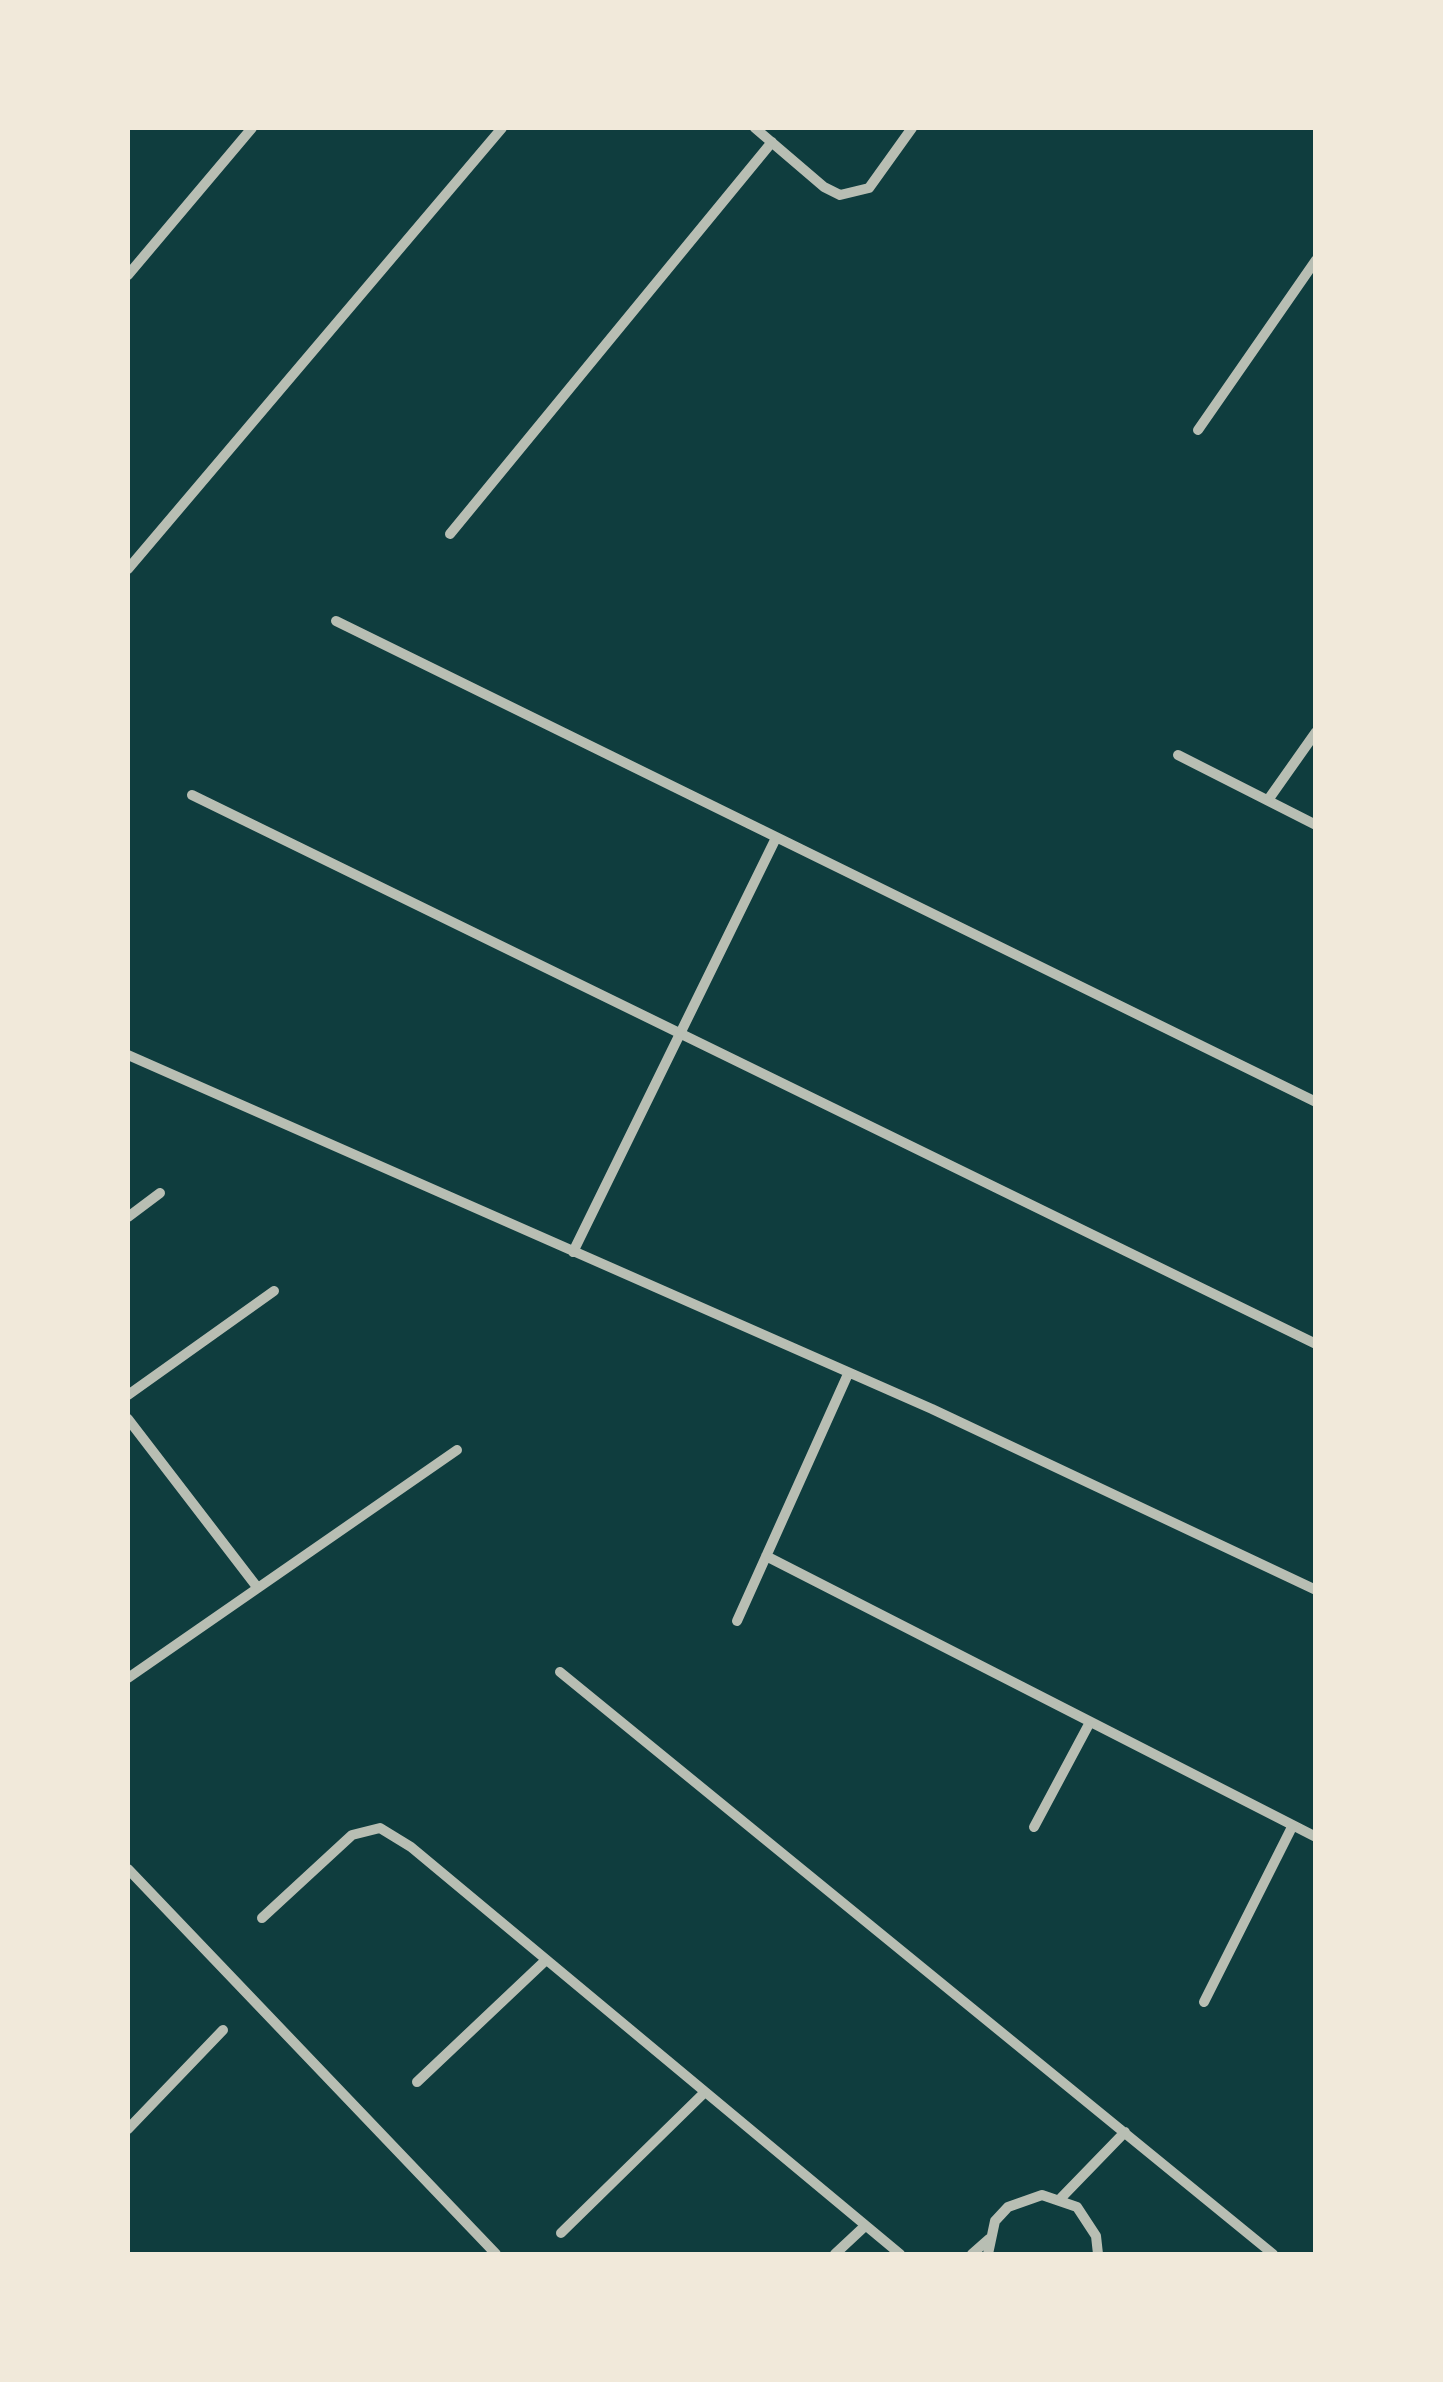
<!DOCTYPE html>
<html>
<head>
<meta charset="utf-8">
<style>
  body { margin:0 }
  #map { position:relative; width:1443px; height:2382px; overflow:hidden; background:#0f3d3e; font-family:Figtree,sans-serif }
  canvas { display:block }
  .frame { position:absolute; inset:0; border:130px solid #f1e9da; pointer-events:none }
</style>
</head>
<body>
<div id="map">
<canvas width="1443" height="2382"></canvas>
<div class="frame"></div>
</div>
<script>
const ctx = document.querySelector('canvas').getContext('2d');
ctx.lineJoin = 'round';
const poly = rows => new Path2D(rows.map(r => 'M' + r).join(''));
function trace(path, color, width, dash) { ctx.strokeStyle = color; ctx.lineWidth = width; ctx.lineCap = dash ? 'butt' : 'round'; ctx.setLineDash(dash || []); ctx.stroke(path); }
const minor = poly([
  [755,128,824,187,840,195,869,188,912,128],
  [128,275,252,128],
  [1198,430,1316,260],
  [450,534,772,142],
  [128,569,502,128],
  [336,621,1316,1102],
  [1178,755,1316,825],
  [192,795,1316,1344],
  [1268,800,1316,732],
  [128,1055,932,1409,1316,1590],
  [128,1217,160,1193],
  [573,1252,775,840],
  [128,1395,274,1291],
  [128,1419,257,1587],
  [766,1556,1316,1837],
  [737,1621,848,1374],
  [560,1672,1273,2254],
  [128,1678,457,1450],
  [1034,1827,1089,1724],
  [128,1869,496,2254],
  [262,1918,352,1835,380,1828,411,1847,900,2254],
  [1204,2002,1292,1827],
  [417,2082,546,1960],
  [128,2129,223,2030],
  [1061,2198,1125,2132],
  [561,2233,705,2092],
  [835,2254,865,2226],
  [972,2254,989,2239],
  [988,2254,995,2221,1008,2207,1042,2195,1077,2207,1096,2236,1098,2254]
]);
trace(minor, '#b8beb3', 10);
</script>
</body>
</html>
